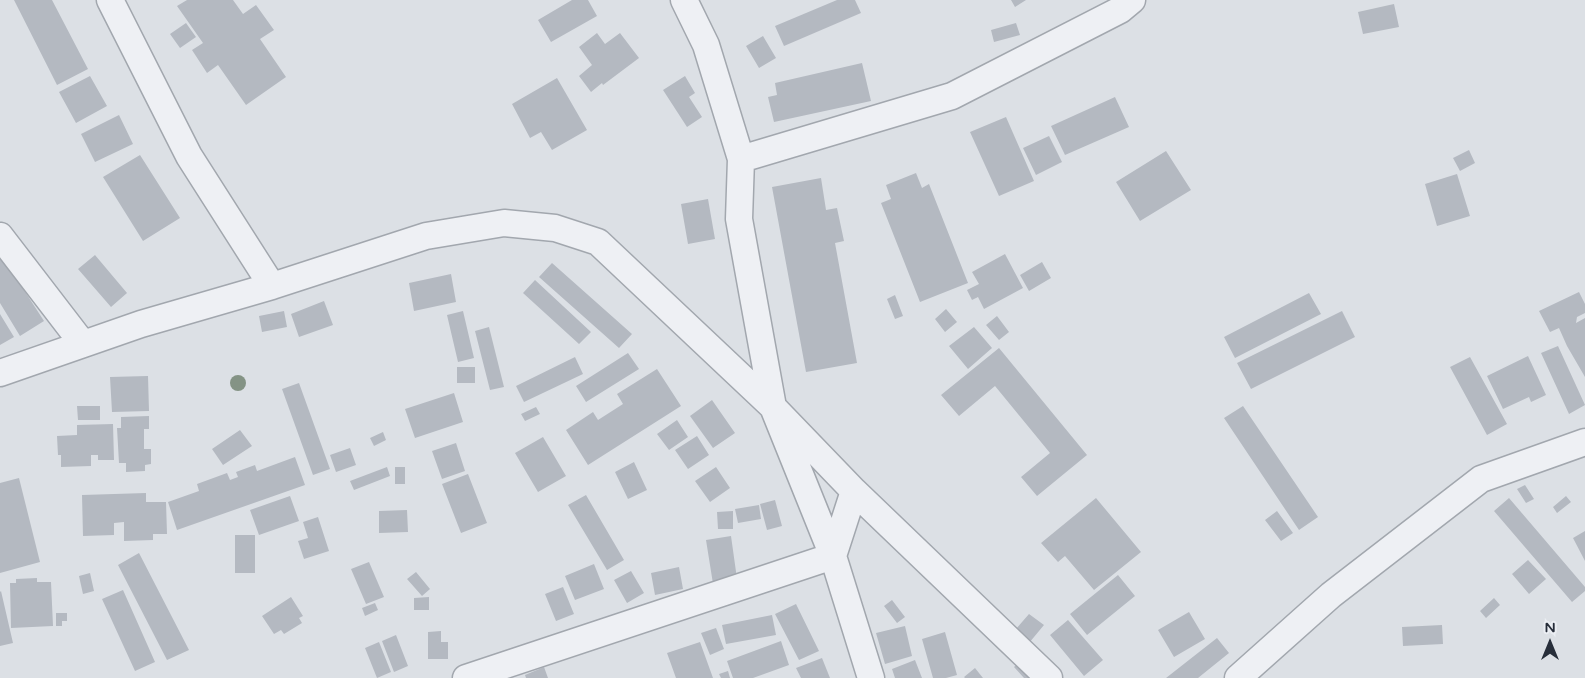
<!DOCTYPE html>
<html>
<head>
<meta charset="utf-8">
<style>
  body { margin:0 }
  #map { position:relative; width:1585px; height:678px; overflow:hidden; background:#dce0e5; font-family:"Varela Round",sans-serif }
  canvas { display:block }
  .north { position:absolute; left:1525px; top:618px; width:50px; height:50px; -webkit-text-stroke:4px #ebeef3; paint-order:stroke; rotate:0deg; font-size:14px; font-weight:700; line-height:20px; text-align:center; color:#272e3a }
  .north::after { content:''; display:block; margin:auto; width:18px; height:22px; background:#272e3a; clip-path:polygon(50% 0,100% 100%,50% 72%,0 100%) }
</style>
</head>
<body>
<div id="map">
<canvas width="1585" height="678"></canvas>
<div class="north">N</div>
</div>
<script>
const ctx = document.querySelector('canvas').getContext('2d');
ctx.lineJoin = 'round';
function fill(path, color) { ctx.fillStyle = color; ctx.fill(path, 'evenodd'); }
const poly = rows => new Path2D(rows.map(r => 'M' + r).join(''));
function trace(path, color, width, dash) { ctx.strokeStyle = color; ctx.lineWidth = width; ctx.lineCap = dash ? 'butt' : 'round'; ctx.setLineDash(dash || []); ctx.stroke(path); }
const building = poly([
  [14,0,52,0,88,69,57,85],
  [187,0,233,0,243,14,256,5,274,30,260,39,286,77,246,105,218,65,207,73,192,50,203,43,177,6],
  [572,0,588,0,597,16,551,42,538,20],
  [837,0,855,0,861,13,784,46,775,26],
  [1011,0,1026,0,1015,7],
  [1394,4,1399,27,1363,34,1358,12],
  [186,23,196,37,180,48,170,34],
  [1016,23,1020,35,994,42,991,30],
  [597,33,605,44,620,33,639,58,603,85,602,83,591,92,579,76,592,65,579,47],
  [763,36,776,58,759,68,746,46],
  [862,63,871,101,774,122,768,97,777,95,775,83],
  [90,76,107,106,76,123,59,92],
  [685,76,695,93,689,97,702,117,687,127,663,90],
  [557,78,587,130,552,150,541,132,530,138,512,104],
  [1115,97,1129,127,1065,155,1051,126],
  [119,115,133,144,95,162,81,134],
  [1006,117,1034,181,999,196,970,132],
  [1049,136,1062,162,1036,175,1023,148],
  [1469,150,1475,163,1460,171,1453,158],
  [1166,151,1191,190,1140,221,1116,182],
  [140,155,180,218,143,241,103,177],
  [916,173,922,188,929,184,968,283,920,302,881,203,891,199,886,185],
  [1457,174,1470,216,1437,226,1425,184],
  [821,178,826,210,837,208,844,241,835,243,857,363,806,372,772,187],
  [708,199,715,239,688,244,681,204],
  [0,253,44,321,20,336,0,303],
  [1005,254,1023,288,984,309,978,297,972,300,967,290,979,284,972,272],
  [95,255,127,293,111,307,78,269],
  [1042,262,1051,278,1029,291,1020,275],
  [552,263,632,334,619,348,539,277],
  [451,274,456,302,414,311,409,283],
  [535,280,591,332,579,344,523,293],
  [1579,292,1585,304,1585,313,1577,317,1576,323,1585,318,1585,377,1567,346,1559,328,1550,332,1539,311],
  [1309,293,1321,314,1235,358,1224,337],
  [895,295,903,316,895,319,887,299],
  [324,301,333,325,299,337,291,314],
  [946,309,957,322,945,332,935,319],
  [284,311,287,327,262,332,259,316],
  [463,311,474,358,458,362,447,315],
  [1342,311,1355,337,1251,389,1237,363],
  [0,314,14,337,0,345],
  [997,316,1009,332,999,340,986,325],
  [489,327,504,387,490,390,475,331],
  [974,327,992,348,968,369,949,346],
  [1558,346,1585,405,1569,414,1541,353],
  [999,348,1087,455,1037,496,1021,477,1050,453,995,386,959,416,941,395],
  [628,353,639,369,586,402,576,386],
  [1528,356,1546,395,1531,402,1529,397,1503,409,1487,376],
  [575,357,583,374,524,402,516,386],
  [1470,357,1507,424,1487,435,1450,367],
  [457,367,475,367,475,383,457,383],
  [657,369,681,406,588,465,566,430,593,412,598,420,623,404,617,394],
  [148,376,149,411,112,412,110,377],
  [299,383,330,469,313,475,282,389],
  [454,393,463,422,415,438,405,409],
  [712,400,735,433,713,448,690,416],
  [77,406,100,406,100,420,78,420],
  [1243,406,1318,517,1299,530,1224,418],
  [536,407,540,414,525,421,521,414],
  [149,416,149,429,144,429,144,449,151,449,151,464,145,465,145,471,126,472,126,463,119,463,117,428,121,428,121,417],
  [677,420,688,437,669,450,657,434],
  [113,424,114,460,98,460,98,455,91,455,91,466,61,467,61,455,58,455,57,436,77,435,77,425],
  [240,430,252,446,223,465,212,449],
  [383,432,386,440,374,446,370,438],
  [697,436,709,455,688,469,675,450],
  [543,437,566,476,538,492,515,453],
  [456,443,465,471,442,479,432,451],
  [350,448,356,465,336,472,330,455],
  [295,457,305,485,177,530,168,502,199,491,197,484,227,473,230,480,238,477,236,472,255,465,257,471],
  [634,462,647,490,628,499,615,472],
  [387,467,390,476,354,490,350,481],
  [395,467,405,467,405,484,395,484],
  [716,467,730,488,710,502,695,481],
  [468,474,487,523,461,533,442,484],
  [19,478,40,562,0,573,0,483],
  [1525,485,1534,499,1526,503,1517,489],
  [146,493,146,502,166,502,167,534,153,534,153,540,124,541,124,522,114,523,114,535,83,536,82,495],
  [586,495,624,560,607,570,568,505],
  [290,496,299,521,259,535,250,510],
  [1566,496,1571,502,1557,513,1553,507],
  [1096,498,1141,552,1094,590,1065,556,1058,562,1041,543],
  [1509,498,1585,587,1585,591,1572,602,1494,511],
  [775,500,782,526,767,530,760,504],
  [759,505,761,519,738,523,735,509],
  [407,510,408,532,379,533,379,511],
  [733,511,733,529,718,529,717,512],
  [1277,511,1293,533,1281,541,1265,520],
  [318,517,329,551,304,559,298,541,308,538,303,522],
  [1585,531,1585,561,1573,538],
  [235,535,255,535,255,573,235,573],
  [731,536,738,586,714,590,706,540],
  [139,553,189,650,167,660,118,565],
  [1528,560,1546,579,1529,594,1512,574],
  [369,562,384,597,366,604,351,569],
  [594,564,604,589,575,600,565,576],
  [679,567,683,589,655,595,651,573],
  [631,571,644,593,627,603,614,580],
  [416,572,430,589,422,596,407,579],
  [90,573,94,591,83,594,79,576],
  [1118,575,1135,596,1087,635,1070,614],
  [37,578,37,582,51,582,53,626,11,628,10,583,16,583,16,579],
  [563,587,574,614,556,621,545,594],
  [123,590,155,662,135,671,102,599],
  [1,591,13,643,0,646,0,592],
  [291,597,303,616,299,618,302,623,284,634,281,630,274,634,262,616],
  [429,597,429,610,414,610,414,598],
  [1494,598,1500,605,1486,618,1480,611],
  [892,600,905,617,897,623,884,606],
  [375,603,378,610,365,616,362,608],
  [796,604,819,651,799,660,775,614],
  [1189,612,1205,639,1174,657,1158,630],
  [56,613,67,613,67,621,62,621,62,626,56,626],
  [1029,614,1044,625,1024,649,1009,637],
  [772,615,776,635,726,644,722,625],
  [1068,620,1103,660,1084,676,1050,635],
  [1442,625,1443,644,1403,646,1402,627],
  [905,626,912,656,885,664,876,633],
  [716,628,724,649,710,655,701,633],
  [441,631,441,642,448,642,448,659,428,659,428,632],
  [945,632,957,675,946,678,933,678,922,639],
  [396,635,408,666,394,672,382,641],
  [1217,638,1229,653,1198,678,1166,678],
  [781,641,789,665,753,678,733,678,727,661],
  [379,642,391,672,377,678,365,648],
  [700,642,713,678,676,678,667,653],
  [822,658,830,678,801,678,796,668],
  [1023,659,1040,678,1024,678,1014,667],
  [915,660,922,678,895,678,892,669],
  [544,667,548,678,526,678,525,675],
  [975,668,983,678,965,678,964,677],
  [728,671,730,678,721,678,719,674]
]);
const minor = poly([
  [110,0,189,156,272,286,426,236,504,223,555,228,598,242,773,407,854,491,1049,678],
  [684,0,706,45,741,159,739,219,773,407,833,556,871,678],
  [741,159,952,96,1120,10,1132,0],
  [0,236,83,344],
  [0,373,141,324,272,286],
  [466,678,833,556,854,491],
  [1238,678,1331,595,1481,479,1585,442]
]);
const trees = [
  [238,383]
];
fill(building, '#b4b9c1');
trace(minor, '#a2a7ae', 29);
trace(minor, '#eef0f4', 26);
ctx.fillStyle = '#849385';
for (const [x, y] of trees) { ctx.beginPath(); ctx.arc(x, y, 8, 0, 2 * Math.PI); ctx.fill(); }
</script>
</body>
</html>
